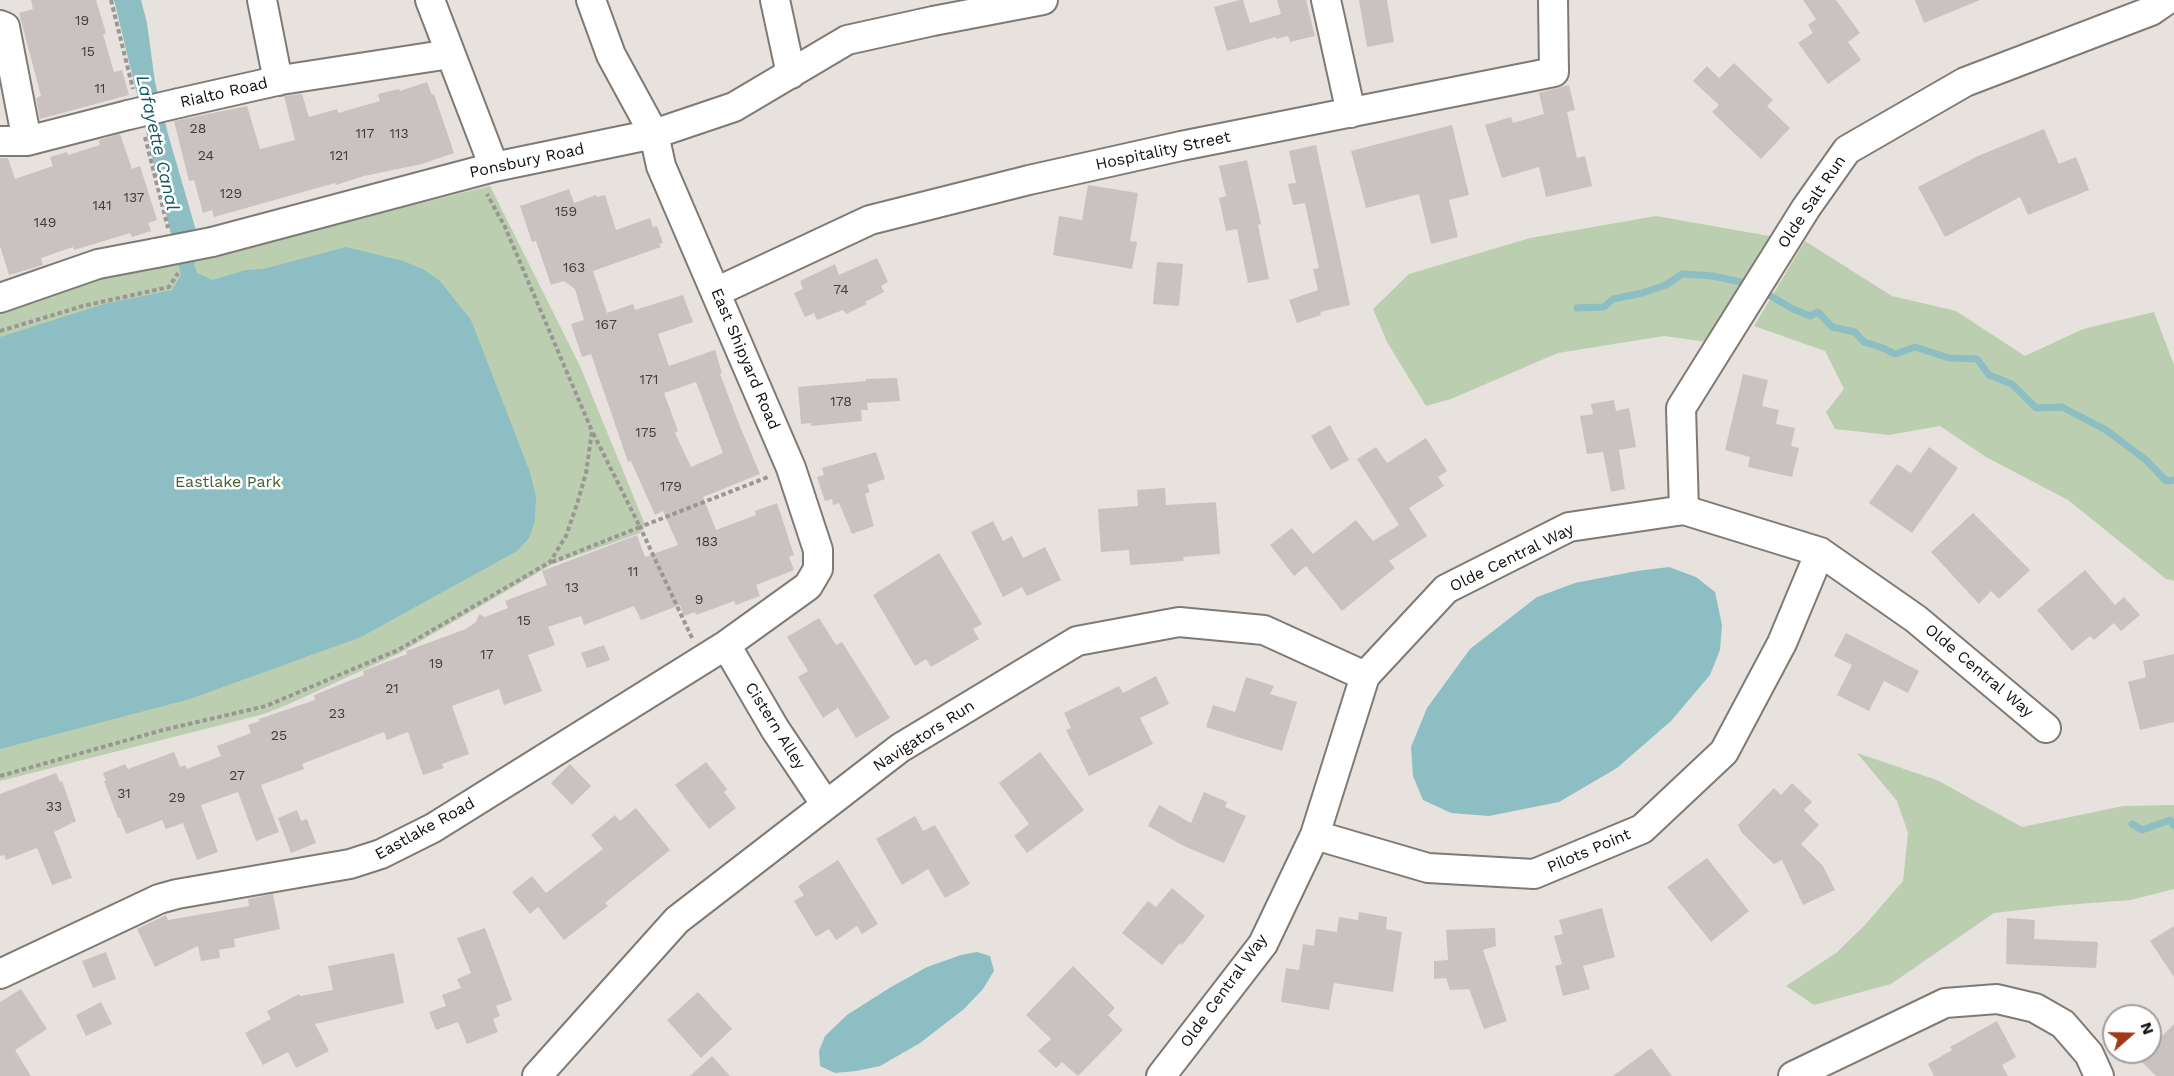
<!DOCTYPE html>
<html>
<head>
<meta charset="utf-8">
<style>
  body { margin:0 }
  #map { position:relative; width:2174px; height:1076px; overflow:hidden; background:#e7e2dd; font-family:"Work Sans",sans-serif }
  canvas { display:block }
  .north { position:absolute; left:2102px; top:1004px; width:60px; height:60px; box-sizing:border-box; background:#fff; border:2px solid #a09f9e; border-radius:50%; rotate:70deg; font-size:16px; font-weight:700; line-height:24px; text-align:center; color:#110f0d }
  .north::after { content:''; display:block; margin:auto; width:21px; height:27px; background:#a03a15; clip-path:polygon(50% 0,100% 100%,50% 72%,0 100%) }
</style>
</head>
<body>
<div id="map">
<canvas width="2174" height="1076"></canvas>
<div class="north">N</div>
</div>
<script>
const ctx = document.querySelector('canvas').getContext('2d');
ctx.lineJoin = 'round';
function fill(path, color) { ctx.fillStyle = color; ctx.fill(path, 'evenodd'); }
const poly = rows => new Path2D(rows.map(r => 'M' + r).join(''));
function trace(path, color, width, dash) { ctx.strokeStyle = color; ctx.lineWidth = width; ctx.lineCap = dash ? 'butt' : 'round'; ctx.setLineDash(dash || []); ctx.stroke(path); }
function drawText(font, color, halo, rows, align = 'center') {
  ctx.font = font + ' "Work Sans",sans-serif'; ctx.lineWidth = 5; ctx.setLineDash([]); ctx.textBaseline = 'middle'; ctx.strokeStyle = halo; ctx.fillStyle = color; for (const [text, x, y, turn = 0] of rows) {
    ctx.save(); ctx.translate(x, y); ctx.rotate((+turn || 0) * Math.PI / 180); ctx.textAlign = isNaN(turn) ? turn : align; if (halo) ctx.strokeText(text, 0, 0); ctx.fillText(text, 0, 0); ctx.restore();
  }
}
const green = poly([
  [490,186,580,366,644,522,644,529,640,533,551,565,400,653,289,704,264,714,0,781,0,309,121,272,216,254],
  [1656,216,1775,237,1707,342,1664,336,1558,353,1451,399,1426,406,1387,342,1373,309,1409,274,1530,238],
  [1805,241,1892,296,1956,311,2025,356,2083,329,2154,312,2174,365,2174,581,2166,579,2068,500,1986,457,1940,426,1889,435,1835,429,1826,412,1844,389,1825,351,1754,326],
  [1857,753,1937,780,2022,827,2123,806,2174,805,2174,889,2131,900,2065,905,1994,913,1891,984,1814,1005,1786,986,1836,953,1864,926,1903,881,1908,833,1897,801]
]);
const water = poly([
  [114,0,141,0,147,23,155,82,168,134,195,227,198,255,194,265,197,273,212,280,246,270,263,269,346,247,403,261,423,269,440,281,471,320,530,472,536,497,535,521,529,538,517,551,361,637,190,699,0,749,0,337,104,304,172,290,181,275],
  [1669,567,1696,577,1715,592,1722,625,1720,650,1710,675,1671,721,1617,768,1559,802,1489,816,1451,813,1423,800,1413,776,1411,747,1427,708,1470,649,1537,597,1575,583,1637,571],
  [977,952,990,956,994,971,983,989,964,1009,920,1043,880,1066,856,1071,835,1073,820,1066,819,1051,825,1036,847,1015,891,987,927,967,961,955]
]);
const stream = poly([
  [1762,291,1793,309,1810,316,1818,312,1832,327,1855,332,1864,342,1883,348,1895,354,1915,347,1949,358,1977,359,1989,375,2012,384,2036,408,2062,407,2106,430,2146,460,2166,481,2174,480],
  [1577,308,1604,307,1613,299,1642,293,1666,285,1682,274,1713,276,1750,284],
  [2132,824,2142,830,2170,820,2174,826]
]);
const building = poly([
  [31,0,96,0,106,33,103,34,114,72,122,70,129,95,40,119,36,98,41,96,19,13,33,9],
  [1239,0,1243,0,1250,23,1281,14,1277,0,1306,0,1315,36,1290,42,1288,36,1276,39,1276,37,1227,51,1214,7],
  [1359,0,1387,0,1394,42,1367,47],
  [1803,0,1836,0,1860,33,1848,42,1861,60,1828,84,1798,43,1813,33,1808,25,1816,19],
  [1915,0,1980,0,1924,23],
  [1734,63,1773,100,1767,106,1790,128,1761,159,1712,112,1719,105,1693,81,1707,66,1719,78],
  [427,82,432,95,434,94,454,153,422,164,364,176,336,185,335,183,214,217,212,210,203,213,194,180,189,181,174,121,247,106,260,149,295,140,284,96,302,94,309,117,337,109,338,113,380,101,378,94,399,89,400,91],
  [1569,85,1575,110,1567,112,1577,158,1585,156,1592,186,1546,197,1539,167,1502,178,1485,125,1511,117,1513,123,1544,114,1539,93],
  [1452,125,1469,195,1449,200,1458,237,1431,244,1419,194,1366,208,1351,151],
  [2044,129,2059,164,2076,157,2089,190,2028,215,2020,197,1945,237,1918,187,1978,156],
  [120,134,132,169,140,166,157,220,148,223,151,231,132,237,130,233,74,250,73,247,41,258,43,265,9,275,0,246,0,158,8,158,15,179,53,166,50,157,67,152,68,155,100,145,99,140],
  [1316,145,1350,305,1320,312,1321,315,1297,323,1289,300,1318,290,1313,269,1319,268,1305,203,1293,205,1288,184,1296,183,1289,151],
  [1247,160,1261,224,1258,225,1269,279,1248,283,1237,229,1226,231,1219,198,1226,196,1219,166],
  [1088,185,1138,193,1130,241,1137,242,1132,269,1053,255,1059,216,1082,220],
  [569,189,574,203,596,195,597,197,605,195,616,230,650,218,653,227,657,226,663,243,659,244,661,247,593,271,607,313,633,304,635,310,683,295,693,322,658,334,669,366,715,350,722,373,720,374,739,424,760,474,703,497,716,530,756,515,755,511,777,503,794,555,789,557,794,570,756,585,760,596,736,605,734,601,696,615,695,612,684,616,680,605,641,620,634,606,584,625,581,616,548,627,555,645,528,655,542,691,504,705,499,689,452,706,469,754,442,764,444,768,423,775,408,732,387,740,384,732,302,764,304,769,261,785,279,832,256,841,238,792,201,805,218,852,197,860,183,823,166,829,162,820,126,834,120,818,118,818,104,781,106,781,103,773,125,764,128,769,174,752,180,767,185,765,187,769,221,756,217,746,251,733,248,725,260,721,259,719,315,700,314,695,364,675,363,671,407,654,406,651,466,629,476,622,479,614,485,617,508,608,505,601,547,585,542,571,637,535,645,557,678,545,663,511,655,515,631,461,628,462,591,354,582,357,571,324,584,320,575,289,564,281,551,285,536,241,532,242,520,206],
  [696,382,723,453,691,467,675,433,678,431,664,393],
  [877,258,888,282,881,286,884,292,865,302,867,304,846,314,843,310,817,320,814,313,805,317,794,293,803,289,800,281,835,264,839,275],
  [1157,262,1183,264,1179,306,1153,304],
  [1743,374,1768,380,1762,406,1779,410,1776,424,1795,428,1791,446,1799,448,1792,477,1748,467,1750,457,1725,450],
  [897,378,900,401,867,403,868,410,861,410,862,421,811,426,811,423,801,424,798,387,866,381,866,379],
  [1614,400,1616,411,1629,408,1636,447,1619,450,1625,489,1611,492,1603,452,1587,454,1580,416,1593,414,1591,404],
  [1330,425,1349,460,1331,470,1311,436],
  [1426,438,1447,471,1438,477,1444,486,1409,508,1427,536,1389,561,1395,568,1342,611,1306,566,1294,576,1270,545,1292,528,1313,554,1356,520,1373,541,1399,525,1357,459,1376,447,1387,463],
  [1929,447,1958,468,1912,533,1869,503,1897,464,1911,473],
  [876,452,885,479,867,485,870,492,865,494,874,526,852,534,839,503,833,505,832,499,825,501,817,477,824,475,822,468],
  [1165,488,1166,505,1216,502,1220,554,1183,557,1184,561,1130,565,1129,550,1101,552,1098,509,1138,506,1137,490],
  [1973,513,2030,570,1999,599,1991,591,1979,604,1931,552],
  [993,521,1003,541,1012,536,1023,558,1045,547,1061,580,1027,596,1022,587,1003,597,971,532],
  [939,553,982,624,973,629,979,639,931,667,926,659,915,666,873,595],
  [2085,570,2115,605,2124,597,2140,615,2121,631,2114,623,2094,640,2090,636,2072,651,2037,610],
  [819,618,836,645,842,642,890,718,856,738,838,708,823,718,798,677,808,671,787,637],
  [1846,633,1919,671,1908,693,1884,681,1869,711,1837,695,1852,665,1834,656],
  [604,645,610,660,587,668,581,653],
  [2174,654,2174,722,2140,730,2128,682,2146,677,2143,661],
  [1156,676,1169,704,1140,718,1153,744,1089,776,1066,730,1071,728,1064,713,1119,686,1123,693],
  [1246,677,1274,686,1270,694,1297,702,1282,751,1206,727,1213,705,1235,712],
  [1040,752,1084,810,1027,853,1014,836,1029,824,999,783],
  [706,762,727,789,724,792,736,808,709,829,675,785],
  [570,764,591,786,572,805,551,783],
  [56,773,60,782,62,781,76,821,54,832,72,878,52,885,37,848,6,860,4,855,0,856,0,794],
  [1792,783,1812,802,1804,810,1819,825,1801,844,1823,866,1835,890,1803,905,1782,860,1774,864,1742,833,1738,825,1774,788,1781,795],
  [1204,792,1227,802,1225,807,1246,816,1224,863,1184,846,1148,826,1159,805,1191,823],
  [636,808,670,850,605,903,608,906,564,940,538,907,530,914,512,892,532,876,546,893,603,849,591,835,615,815,620,821],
  [297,810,301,821,307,819,316,843,291,853,278,818],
  [915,816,923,831,935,825,970,884,945,898,928,869,902,885,876,839],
  [1707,858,1749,911,1711,942,1667,887],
  [838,860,878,924,862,934,857,926,836,940,829,929,816,937,794,901,804,895,798,886],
  [1172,888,1205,916,1182,945,1180,943,1162,965,1122,933,1148,901,1156,907],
  [273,894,280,929,234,939,235,947,219,950,220,958,201,961,198,946,155,967,137,929,166,915,168,920,249,906,248,899],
  [1602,908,1615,957,1583,966,1590,989,1563,996,1555,966,1562,964,1554,936,1563,934,1559,920],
  [1359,912,1387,917,1386,929,1402,932,1393,992,1334,983,1329,1010,1281,1002,1286,968,1299,970,1303,944,1314,946,1316,929,1337,932,1339,917,1358,920],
  [2007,918,2035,920,2034,939,2098,942,2096,968,2006,964],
  [2174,926,2174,977,2150,941],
  [485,928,512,1000,496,1006,500,1016,493,1019,498,1032,467,1044,458,1022,436,1030,429,1012,446,1006,442,995,461,988,457,979,471,973,457,938],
  [1495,928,1496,946,1483,950,1507,1021,1484,1029,1469,989,1450,990,1446,978,1434,979,1434,961,1448,960,1446,930],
  [106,952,116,979,93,988,82,961],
  [394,953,404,1003,315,1024,329,1051,296,1068,288,1052,263,1065,245,1033,271,1019,267,1011,299,994,300,996,333,990,328,966],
  [1073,966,1115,1008,1108,1015,1123,1030,1078,1076,1062,1062,1056,1068,1038,1051,1051,1039,1026,1015],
  [21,989,47,1029,15,1050,31,1076,0,1076,0,1002],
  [698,992,732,1029,701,1058,667,1020],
  [101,1002,112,1024,86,1036,76,1015],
  [1997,1021,2016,1057,2002,1065,2008,1076,1934,1076,1928,1064,1952,1050,1950,1047],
  [2174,1024,2174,1076,2156,1076,2139,1059,2146,1052,2150,1052,2150,1048],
  [1651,1048,1672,1076,1613,1076],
  [712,1056,730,1076,690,1076]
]);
const path = poly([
  [111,0,133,89],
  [145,137,168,228],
  [0,331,83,306,169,287,178,273],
  [552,562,640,527,592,431],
  [692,638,640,527,768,477],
  [0,776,163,730,266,706,398,650,550,562,566,536,577,504,586,473,592,431,505,227,487,194]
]);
const minor = poly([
  [262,0,278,81],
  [430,0,494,167],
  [775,0,791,74],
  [1326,0,1351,113],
  [0,25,5,27,27,141],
  [179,103,281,80,450,54],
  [0,141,27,141,128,115],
  [212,242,494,167,654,134,734,107,847,40,933,21,1043,0],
  [716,292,870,220,1029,180,1181,146,1554,72,1553,0],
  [0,298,98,264,156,253],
  [1684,510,1681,408,1806,208,1847,150,1965,82,2151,11,2167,0],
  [726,645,775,729,826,805],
  [1315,835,1428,868,1534,874,1642,829,1724,752,1782,643,1820,552],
  [0,974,159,899,177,894,350,864,381,854,433,828,726,645,808,586,818,569,818,550,791,468,661,166,654,134,611,55,591,0],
  [537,1076,677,920,900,748,1077,641,1179,622,1264,630,1365,676],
  [1161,1076,1263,944,1315,835,1365,676,1446,589,1569,527,1684,510,1820,552,1916,619,2046,728],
  [1793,1076,1945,1003,1997,999,2035,1008,2063,1024,2089,1054,2099,1076]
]);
const minorBridge = poly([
  [128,115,179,103],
  [156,253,212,242]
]);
const numberNames = [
  ["19",82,21],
  ["15",88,52],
  ["11",100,89],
  ["28",198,129],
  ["117",365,134],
  ["113",399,134],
  ["24",206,156],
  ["121",339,156],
  ["129",231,194],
  ["137",134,198],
  ["141",102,206],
  ["159",566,212],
  ["149",45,223],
  ["163",574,268],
  ["74",841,290],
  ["167",606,325],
  ["171",649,380],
  ["178",841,402],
  ["175",646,433],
  ["179",671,487],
  ["183",707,542],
  ["11",633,572],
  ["13",572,588],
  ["9",699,600],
  ["15",524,621],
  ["17",487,655],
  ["19",436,664],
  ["21",392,689],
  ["23",337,714],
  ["25",279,736],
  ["27",237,776],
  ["31",124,794],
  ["29",177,798],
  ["33",54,807]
];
const streetNames = [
  ["Rialto Road",224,93,-13],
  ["Hospitality Street",1163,151,-12],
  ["Ponsbury Road",527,161,-12],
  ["Olde Salt Run",1812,202,-56],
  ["East Shipyard Road",745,359,67],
  ["Olde Central Way",1512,558,-26],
  ["Olde Central Way",1979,671,40],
  ["Cistern Alley",775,726,58],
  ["Navigators Run",924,736,-33],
  ["Eastlake Road",425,829,-29],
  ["Pilots Point",1589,851,-23],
  ["Olde Central Way",1224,991,-54]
];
const parkNames = [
  ["Eastlake Park",228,482]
];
const waterNames = [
  ["Lafayette Canal",157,143,77]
];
fill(green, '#bbcfb0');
fill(water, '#8dbec4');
trace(stream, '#8dbec4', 7);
fill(building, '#cac2c1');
trace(minor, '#7f7a75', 32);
trace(path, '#9a9693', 4, [4.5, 3]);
trace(minor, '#fff', 28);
trace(minorBridge, '#7f7a75', 32, []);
trace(minorBridge, '#fff', 28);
drawText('14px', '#3f3c3a', null, numberNames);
drawText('16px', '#110f0d', '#fff', streetNames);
drawText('16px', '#436130', '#fff', parkNames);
drawText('italic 18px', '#135860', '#fff', waterNames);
</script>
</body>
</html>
